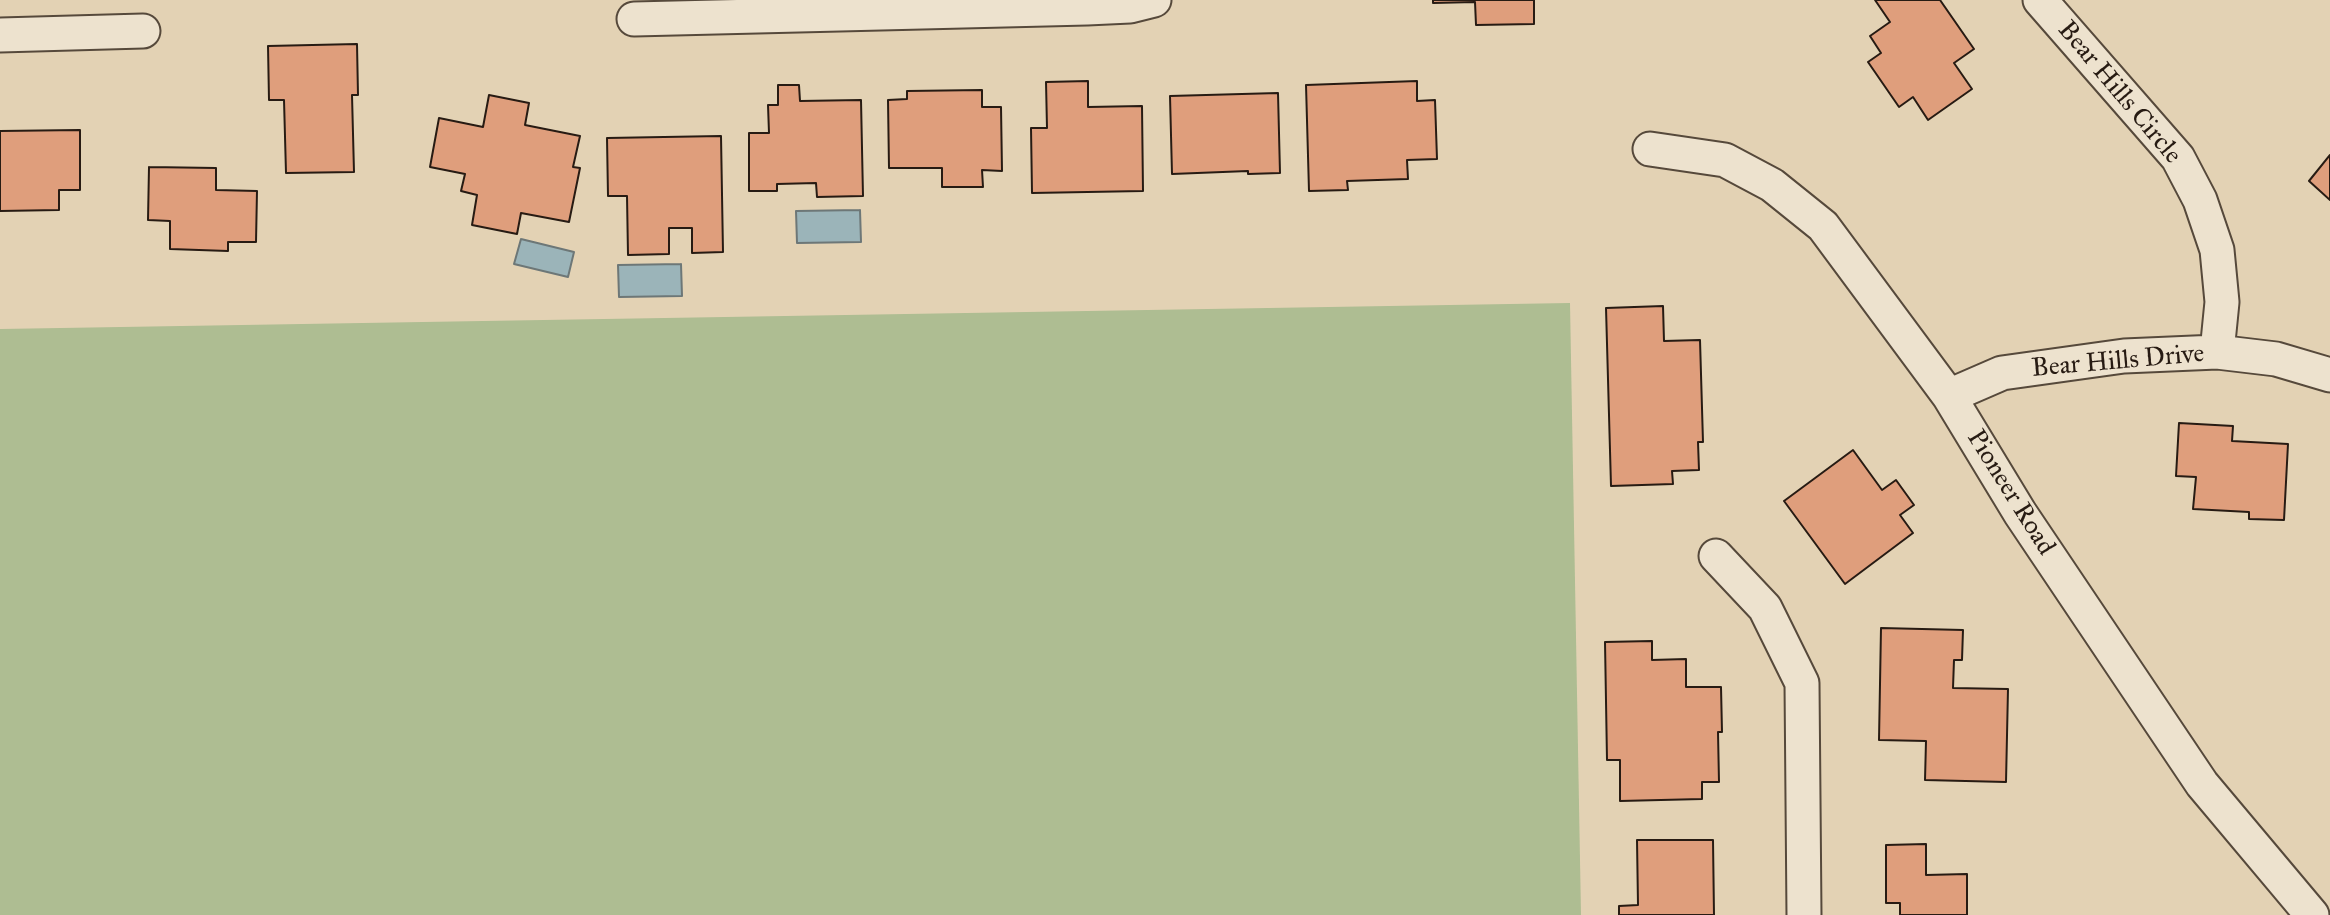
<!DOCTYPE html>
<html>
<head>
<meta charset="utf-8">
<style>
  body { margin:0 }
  canvas { display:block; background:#e3d2b4 }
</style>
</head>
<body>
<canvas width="2330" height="915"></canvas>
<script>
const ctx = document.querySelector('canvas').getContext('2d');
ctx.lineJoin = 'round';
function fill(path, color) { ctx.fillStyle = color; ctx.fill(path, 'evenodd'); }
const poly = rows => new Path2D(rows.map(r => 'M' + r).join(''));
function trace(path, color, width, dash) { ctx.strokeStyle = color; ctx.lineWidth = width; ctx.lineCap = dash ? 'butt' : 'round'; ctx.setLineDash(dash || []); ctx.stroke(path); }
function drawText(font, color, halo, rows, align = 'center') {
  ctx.font = font + ' "IM FELL Great Primer",serif'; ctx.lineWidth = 5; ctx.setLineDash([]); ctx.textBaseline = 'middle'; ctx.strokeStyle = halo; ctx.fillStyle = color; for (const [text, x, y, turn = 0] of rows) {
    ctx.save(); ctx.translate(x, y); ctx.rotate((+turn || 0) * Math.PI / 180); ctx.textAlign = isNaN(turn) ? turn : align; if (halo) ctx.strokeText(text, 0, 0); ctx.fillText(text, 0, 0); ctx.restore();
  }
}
const green = poly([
  [1570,303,1581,915,0,915,0,329]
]);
const water = poly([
  [860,210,861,242,797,243,796,211,860,210],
  [521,239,574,252,568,277,514,264,521,239],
  [681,264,682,296,619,297,618,265,681,264]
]);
const building = poly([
  [1433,0,1534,0,1534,24,1476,25,1475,2,1433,3,1433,0],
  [1875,0,1940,0,1974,49,1954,63,1972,89,1928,120,1913,97,1899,107,1868,62,1881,53,1870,36,1890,22,1875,0],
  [357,44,358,95,352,95,354,172,286,173,284,100,269,100,268,46,357,44],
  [1088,81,1088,107,1142,106,1143,191,1032,193,1031,128,1047,128,1046,82,1088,81],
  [1417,81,1417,101,1435,100,1437,159,1407,160,1408,179,1347,181,1348,190,1309,191,1306,85,1417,81],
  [778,85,799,85,800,101,861,100,863,196,817,197,816,183,777,184,777,191,749,191,749,133,769,133,768,105,778,105,778,85],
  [982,90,982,107,1001,107,1002,171,982,170,983,187,942,187,942,168,889,168,888,100,907,99,907,91,982,90],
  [1278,93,1280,173,1248,174,1248,171,1172,174,1170,96,1278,93],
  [489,95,529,103,525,125,580,136,573,167,580,168,569,222,521,213,517,234,472,225,477,195,461,191,465,174,430,167,439,118,483,127,489,95],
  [80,130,80,190,59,190,59,210,0,211,0,131,80,130],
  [721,136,723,252,692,253,692,228,669,228,669,254,628,255,627,196,608,196,607,138,721,136],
  [2330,155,2330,200,2309,181,2330,155],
  [149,167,216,168,216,190,257,191,256,242,228,242,228,251,170,249,170,221,148,220,149,167],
  [1663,306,1664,341,1700,340,1703,442,1698,442,1699,470,1672,471,1673,484,1611,486,1606,308,1663,306],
  [2179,423,2233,426,2232,441,2288,444,2284,520,2249,519,2249,512,2193,509,2196,477,2176,476,2179,423],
  [1853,450,1882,490,1896,480,1914,505,1900,515,1913,533,1845,584,1784,501,1853,450],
  [1881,628,1963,630,1962,660,1954,660,1953,688,2008,689,2006,782,1925,780,1926,741,1879,740,1881,628],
  [1652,641,1652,660,1686,659,1686,687,1721,687,1722,732,1718,732,1719,782,1702,782,1702,799,1620,801,1620,760,1607,760,1605,642,1652,641],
  [1637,840,1713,840,1714,915,1619,915,1619,906,1638,905,1637,840],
  [1926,844,1926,875,1967,874,1967,915,1900,915,1900,903,1886,903,1886,845,1926,844]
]);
const minor = poly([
  [2040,0,2178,158,2200,200,2217,250,2222,302,2217,352],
  [634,19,1087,8,1130,6,1154,0],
  [0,35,143,31],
  [1650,149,1725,160,1772,185,1823,226,1949,396,2020,513,2202,784,2312,915],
  [1949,396,2002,373,2124,356,2217,352,2276,359,2330,375],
  [1716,556,1765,608,1802,683,1804,915]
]);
const streetNames = [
  ["Bear Hills Circle",2119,93,50],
  ["Bear Hills Drive",2118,362,-5],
  ["Pioneer Road",2010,493,58]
];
fill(green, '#aebd92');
fill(water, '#9bb4b9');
trace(water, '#6d7777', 2);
fill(building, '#df9e7c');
trace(building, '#271b13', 2);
trace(minor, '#56493b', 37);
trace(minor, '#ede2ce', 33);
drawText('26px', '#271b13', '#ede2ce', streetNames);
</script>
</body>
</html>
